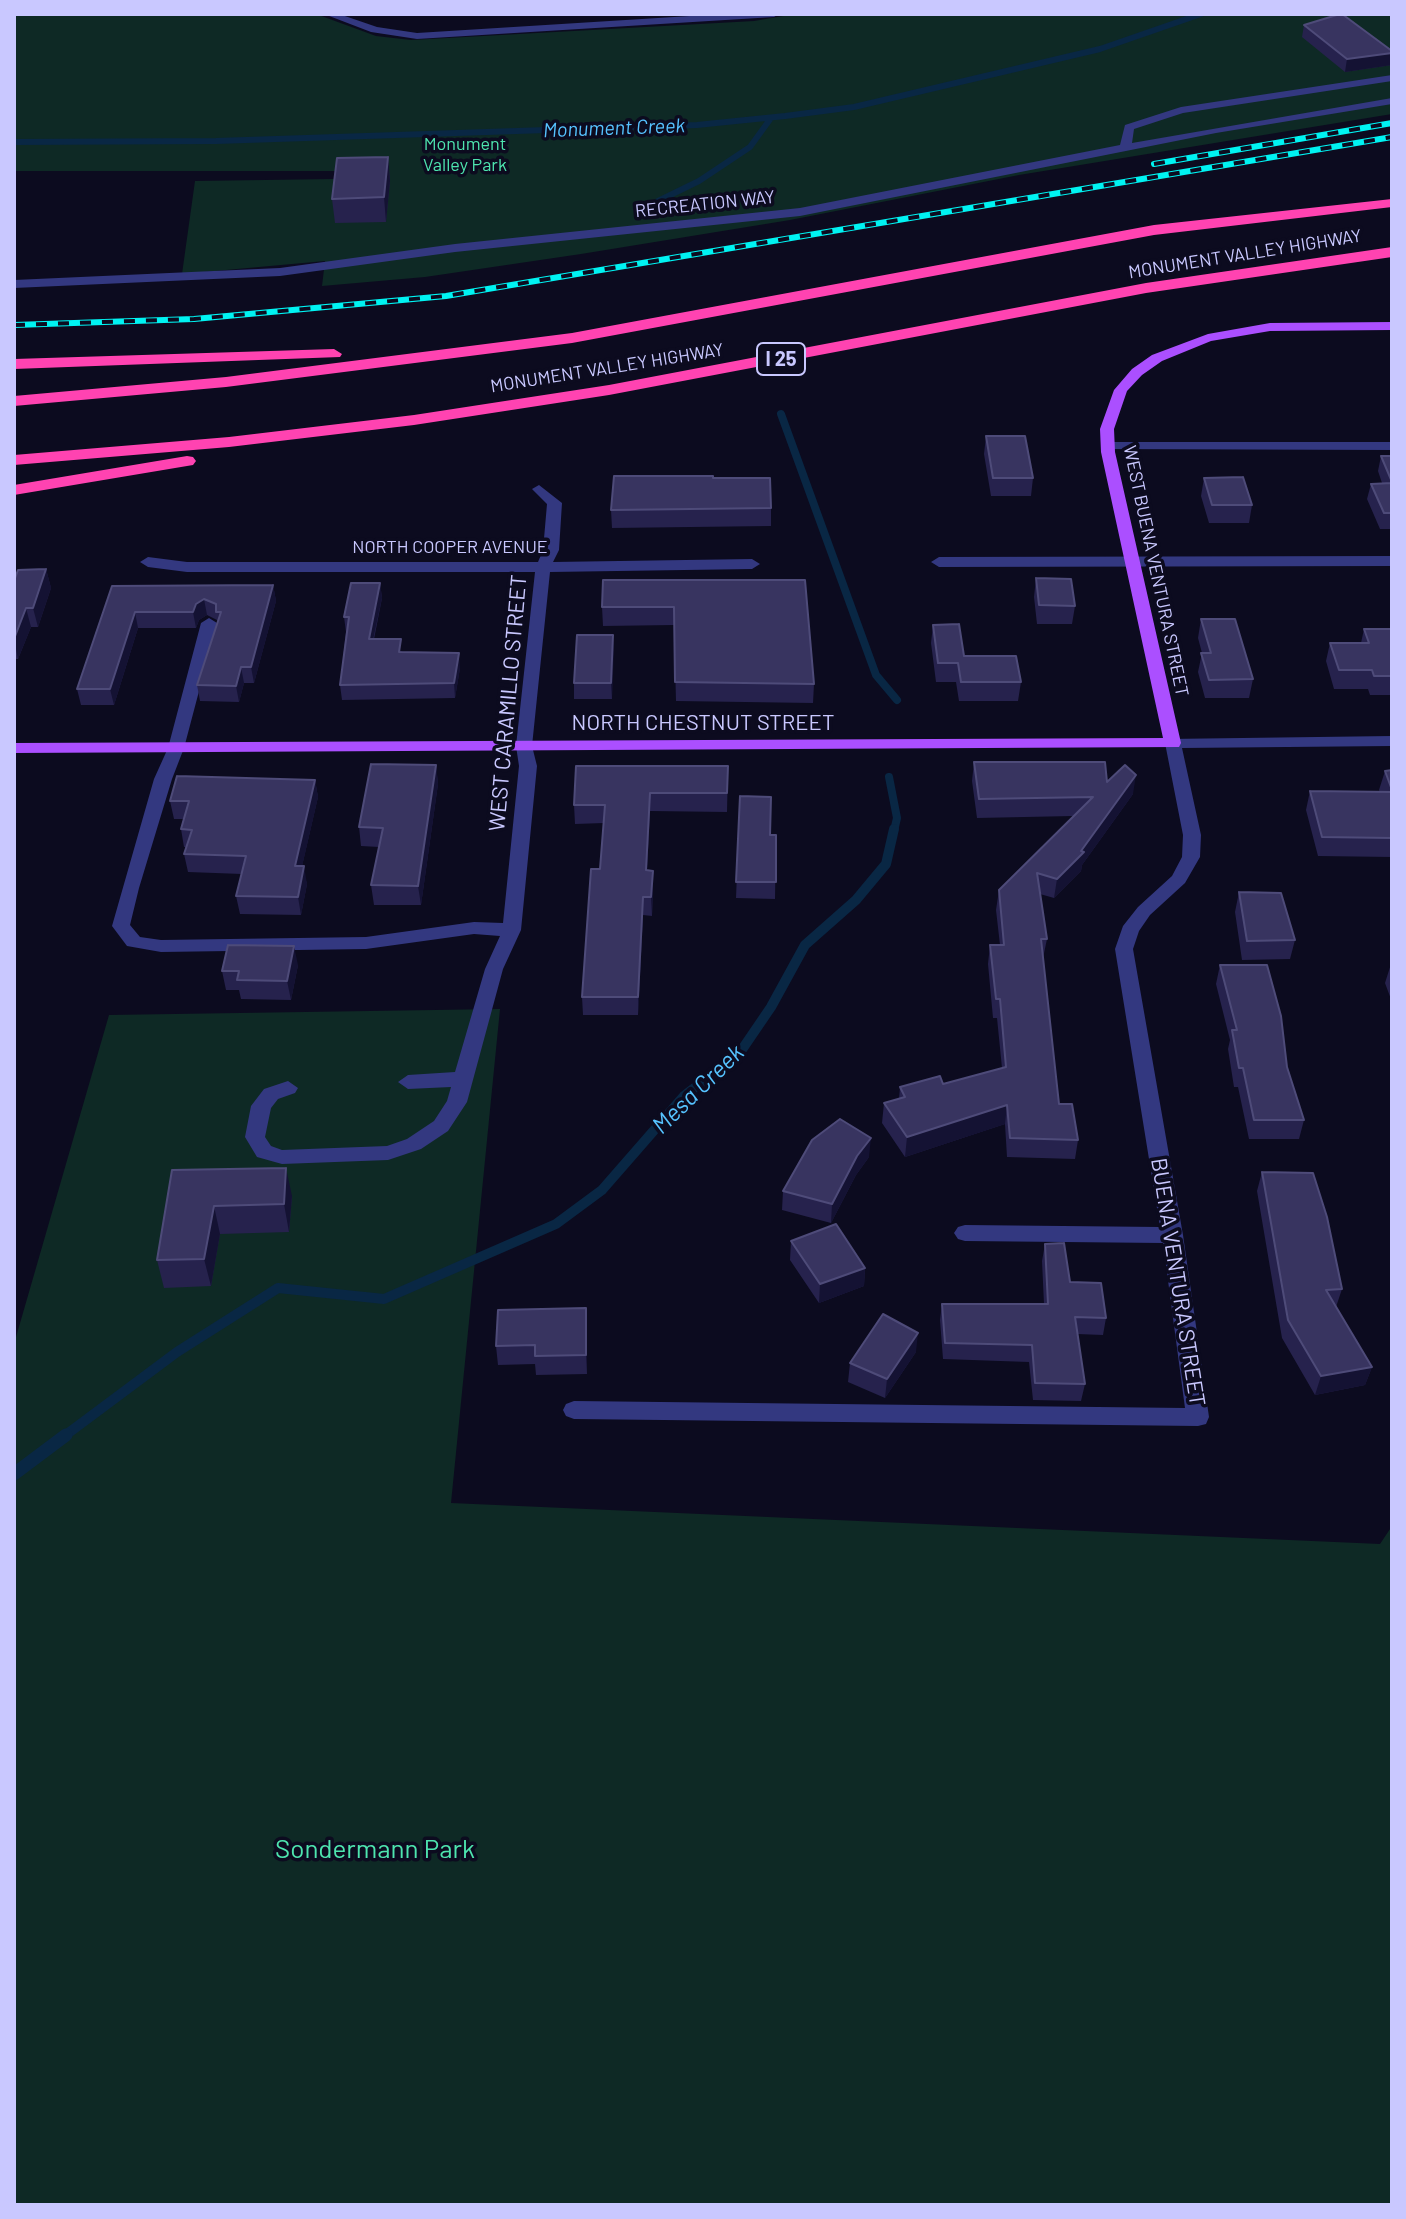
<!DOCTYPE html>
<html>
<head>
<meta charset="utf-8">
<style>
  body { margin:0 }
  #map { position:relative; width:1406px; height:2219px; overflow:hidden; background:#0c0b1f; font-family:Barlow,sans-serif }
  canvas { display:block }
  .frame { position:absolute; inset:0; border:16px solid #c9c8ff; pointer-events:none }
</style>
</head>
<body>
<div id="map">
<canvas width="1406" height="2219"></canvas>
<div class="frame"></div>
</div>
<script>
const ctx = document.querySelector('canvas').getContext('2d');
ctx.lineJoin = 'round';
function fill(path, color) { ctx.fillStyle = color; ctx.fill(path, 'evenodd'); }
const poly = rows => new Path2D(rows.map(r => 'M' + r).join(''));
function trace(path, color, width, dash) { ctx.strokeStyle = color; ctx.lineWidth = width; ctx.lineCap = dash ? 'butt' : 'round'; ctx.setLineDash(dash || []); ctx.stroke(path); }
function drawText(font, color, halo, rows, align = 'center') {
  ctx.font = font + ' Barlow,sans-serif'; ctx.lineWidth = 7; ctx.setLineDash([]); ctx.textBaseline = 'middle'; ctx.strokeStyle = halo; ctx.fillStyle = color; for (const [text, x, y, turn = 0] of rows) {
    ctx.save(); ctx.translate(x, y); ctx.rotate((+turn || 0) * Math.PI / 180); ctx.textAlign = isNaN(turn) ? turn : align; if (halo) ctx.strokeText(text, 0, 0); ctx.fillText(text, 0, 0); ctx.restore();
  }
}
const green = poly([
  [14,14,316,14,376,36,411,40,754,21,795,14,1392,14,1392,114,1019,175,790,220,581,254,425,277,322,286,325,261,182,274,195,181,334,179,336,171,14,171],
  [500,1009,451,1503,1380,1544,1392,1526,1392,2205,14,2205,14,1344,109,1015]
]);
const streamFar3 = poly([
  [14,142,216,141,697,125,785,116,854,107,1100,49,1201,14],
  [658,201,699,181,750,147,771,118]
]);
const streamFar2 = poly([
  [781,414,876,675,897,700],
  [889,777,897,818,894,831]
]);
const streamFar1 = poly([
  [63,1437,177,1352,278,1288,384,1299,556,1224,602,1190,684,1096,739,1054,771,1007,805,945,856,900,886,864,894,829]
]);
const stream = poly([
  [14,1474,66,1435]
]);
const minor = poly([
  [324,14,339,14,377,27,417,33,722,14,779,14,774,17,417,39,371,32,324,14],
  [1392,75,1392,81,1183,113,1134,129,1132,143,1392,98,1392,104,1216,133,800,216,455,252,280,276,14,288,14,280,280,268,455,244,800,208,1120,145,1125,125,1181,107,1392,75],
  [1108,442,1392,442,1392,450,1103,449,1101,446,1108,442],
  [539,485,562,503,559,550,553,562,752,559,760,564,752,569,550,572,532,746,537,766,521,930,503,969,467,1102,448,1131,421,1149,388,1160,282,1164,257,1157,245,1137,251,1106,264,1089,288,1081,298,1088,295,1093,278,1099,271,1108,265,1137,271,1146,282,1150,387,1146,407,1139,434,1121,447,1101,451,1087,408,1089,398,1082,408,1075,455,1072,485,969,500,936,474,934,366,949,161,952,127,946,112,926,154,779,168,748,201,623,209,618,217,623,184,748,172,779,139,888,130,925,140,937,161,940,366,937,474,922,503,923,519,766,516,746,535,572,187,572,148,567,140,562,148,557,187,562,538,562,543,550,547,504,532,489,539,485],
  [1392,556,1392,566,939,567,931,562,939,557,1392,556],
  [1392,736,1392,746,1182,748,1201,835,1200,857,1185,883,1150,915,1139,931,1133,949,1183,1235,1209,1417,1206,1424,1198,1426,574,1419,566,1416,563,1410,566,1404,574,1401,1185,1408,1163,1243,965,1241,958,1239,954,1233,958,1227,965,1225,1160,1227,1115,949,1123,926,1138,907,1172,876,1182,857,1183,835,1165,743,1167,739,1392,736]
]);
const major = poly([
  [1392,322,1392,330,1270,331,1211,341,1162,361,1142,375,1127,391,1114,429,1115,452,1181,743,1179,747,14,753,14,743,1163,738,1101,452,1100,429,1114,390,1132,369,1152,355,1208,334,1270,323,1392,322]
]);
const highway = poly([
  [1392,199,1392,207,1154,235,572,343,226,387,14,406,14,396,226,377,572,333,1154,225,1392,199],
  [1392,247,1392,257,1146,293,609,395,414,425,229,447,14,465,14,455,229,437,414,415,609,385,1146,283,1392,247],
  [334,349,342,354,340,357,14,369,14,359,334,349],
  [187,456,193,457,196,461,193,465,14,495,14,485,187,456]
]);
const rail = poly([
  [1154,164,1392,123],
  [14,325,194,319,446,296,1392,137]
]);
const wall = poly([
  [1304,25,1392,65,1345,72,1302,37],
  [388,157,390,181,386,222,335,223,332,199],
  [986,436,1033,478,1031,496,991,496,984,454],
  [1381,456,1392,456,1392,529,1380,529,1367,499,1371,484,1382,483,1378,471],
  [713,478,771,508,771,526,612,528,611,510],
  [1204,478,1252,505,1249,523,1209,523,1201,496],
  [46,569,51,588,38,627,31,627,18,659,14,659,14,581],
  [1036,578,1075,606,1072,624,1037,624,1034,597],
  [805,580,814,684,813,703,676,701,674,625,603,626,602,607],
  [380,583,382,598,374,639,403,652,460,668,455,698,342,700,340,685,346,632,344,617],
  [273,585,276,601,254,683,244,683,239,702,200,701,197,685,218,623,217,620,207,615,199,620,196,628,138,628,114,705,81,705,77,689,112,586],
  [1201,619,1253,679,1249,698,1205,698,1198,672,1202,653,1198,638],
  [933,625,964,656,1021,682,1018,701,959,701,956,682,936,682,931,643],
  [1364,629,1392,631,1392,695,1370,695,1368,689,1334,689,1326,661,1330,643,1361,643],
  [613,635,612,699,574,699,574,683],
  [974,762,1107,782,1133,794,1082,865,1081,871,1054,898,1040,894,1047,939,1043,958,1059,1104,1078,1140,1075,1159,1007,1157,1005,1124,905,1157,882,1123,884,1103,899,1099,900,1087,943,1084,1002,1068,997,1018,993,1018,988,964,990,945,1000,945,996,910,999,890,1073,816,977,818,972,781],
  [436,765,438,784,421,905,374,905,371,885,379,847,361,846,359,827],
  [728,766,727,812,650,811,647,870,653,889,652,916,643,915,638,1015,583,1015,582,997,600,869,604,823,575,824,574,805],
  [1392,770,1392,857,1318,856,1306,810,1310,791,1380,792,1379,790,1385,771],
  [315,780,318,797,302,866,307,884,301,915,240,914,236,896,242,874,188,872,184,854,186,847,184,847,181,829,184,819,174,819,170,801],
  [740,796,770,835,776,835,775,899,736,898],
  [1239,892,1295,940,1290,959,1242,960,1235,912],
  [1391,964,1392,964,1392,1002,1385,983],
  [298,965,291,1000,241,999,239,990,226,990,222,971],
  [1220,965,1287,1067,1304,1120,1299,1139,1249,1139,1238,1087,1234,1087,1228,1049,1230,1040,1216,984],
  [869,1157,856,1175,831,1223,782,1210,783,1191],
  [172,1170,292,1196,289,1232,220,1234,211,1286,164,1288,157,1260],
  [1262,1172,1342,1289,1336,1307,1372,1367,1365,1385,1315,1395,1282,1338,1257,1191],
  [791,1241,865,1268,864,1286,819,1303,790,1260],
  [1045,1244,1070,1282,1106,1318,1103,1335,1077,1334,1085,1384,1081,1401,1033,1400,1029,1362,943,1359,940,1320,942,1304,1044,1304,1042,1261],
  [587,1327,587,1374,536,1375,535,1364,498,1365,496,1346],
  [916,1352,885,1398,848,1382,850,1363]
]);
const shadedWall = poly([
  [1392,53,1392,65,1345,72,1347,59],
  [388,157,390,181,386,222,384,197],
  [46,569,51,588,38,627,33,608],
  [380,583,382,598,370,654,369,639],
  [273,585,276,601,254,683,251,667],
  [204,599,207,615,199,620,196,628,193,612,196,604],
  [26,608,31,627,18,659,14,639],
  [135,612,138,628,114,705,110,689],
  [613,635,614,651,612,699,611,683],
  [459,653,460,668,455,698,454,683],
  [241,667,244,683,239,702,236,686],
  [436,765,438,784,421,905,418,886],
  [1136,775,1133,794,1082,865,1081,871,1054,898,1057,879,1081,851],
  [315,780,318,797,298,884,295,866],
  [650,793,650,811,646,889,646,870],
  [304,866,307,884,301,915,298,897],
  [653,871,653,889,652,916,651,897],
  [643,897,643,915,638,1015,638,997],
  [294,946,298,965,291,1000,287,981],
  [1007,1105,1005,1124,905,1157,907,1137],
  [871,1138,869,1157,856,1175,831,1223,832,1204,857,1156],
  [286,1168,292,1196,289,1232,284,1204],
  [214,1206,220,1234,211,1286,204,1259],
  [865,1268,864,1286,819,1303,820,1284],
  [586,1308,587,1327,587,1374,586,1355],
  [918,1333,916,1352,885,1398,887,1379],
  [1372,1367,1365,1385,1315,1395,1321,1376]
]);
const building = poly([
  [1340,14,1342,14,1392,51,1392,53,1347,59,1304,25,1340,14],
  [388,157,384,197,332,199,337,158,388,157],
  [986,436,1025,436,1033,478,993,478,986,436],
  [1381,456,1392,456,1392,482,1381,456],
  [614,476,713,476,713,478,770,478,771,508,611,510,614,476],
  [1243,477,1252,505,1212,505,1204,478,1243,477],
  [1392,483,1392,513,1384,513,1371,484,1392,483],
  [46,569,33,608,26,608,14,639,14,581,18,570,46,569],
  [1036,578,1071,579,1075,606,1039,605,1036,578],
  [603,580,805,580,814,684,675,682,674,607,602,607,603,580],
  [351,583,380,583,369,639,401,639,399,652,459,653,454,683,340,685,349,617,344,617,351,583],
  [273,585,251,667,241,667,236,686,197,685,221,612,216,612,216,604,204,599,196,604,193,612,135,612,110,689,77,689,112,586,273,585],
  [1201,619,1235,619,1253,679,1209,680,1201,653,1211,653,1201,619],
  [959,624,964,656,1016,656,1021,682,961,682,958,663,938,663,933,625,959,624],
  [1364,629,1391,629,1392,676,1374,676,1372,670,1339,670,1330,643,1369,643,1364,629],
  [577,635,613,635,611,683,574,683,577,635],
  [974,762,1105,762,1107,782,1125,765,1136,775,1081,851,1084,852,1057,879,1037,873,1047,939,1041,939,1059,1104,1072,1104,1078,1140,1010,1138,1007,1105,907,1137,884,1103,905,1097,900,1087,940,1076,943,1084,1006,1067,1000,999,996,999,990,945,1004,945,999,890,1093,797,979,799,974,762],
  [371,764,436,765,418,886,371,885,383,828,359,827,371,764],
  [576,766,728,766,727,793,650,793,646,870,653,871,651,897,643,897,638,997,582,997,591,869,600,869,605,805,574,805,576,766],
  [1392,770,1392,790,1385,771,1392,770],
  [177,776,315,780,295,866,304,866,298,897,236,896,246,856,184,854,192,830,181,829,189,801,170,801,177,776],
  [1310,791,1392,792,1392,838,1322,837,1310,791],
  [740,796,771,797,770,835,776,835,776,882,736,882,740,796],
  [1239,892,1281,893,1295,940,1247,941,1239,892],
  [228,945,294,946,287,981,237,980,239,971,222,971,228,945],
  [1220,965,1267,965,1281,1016,1287,1067,1304,1120,1254,1120,1243,1068,1239,1068,1232,1030,1237,1030,1220,965],
  [840,1119,871,1138,857,1156,832,1204,783,1191,812,1140,840,1119],
  [286,1168,284,1204,214,1206,204,1259,157,1260,172,1170,286,1168],
  [1262,1172,1313,1173,1327,1217,1342,1289,1326,1290,1372,1367,1321,1376,1288,1320,1262,1172],
  [836,1224,865,1268,820,1284,791,1241,836,1224],
  [1064,1243,1070,1282,1101,1283,1106,1318,1075,1317,1085,1384,1035,1383,1032,1345,945,1343,942,1304,1048,1304,1045,1244,1064,1243],
  [586,1308,586,1355,535,1356,535,1345,496,1346,498,1310,586,1308],
  [883,1314,918,1333,887,1379,850,1363,883,1314]
]);
const farParknames = [
  ["Monument",465,144],
  ["Valley Park",465,165]
];
const farStreetnames = [
  ["RECREATION WAY",705,204,-6],
  ["MONUMENT VALLEY HIGHWAY",1245,254,-9],
  ["MONUMENT VALLEY HIGHWAY",607,368,-9],
  ["NORTH COOPER AVENUE",450,547],
  ["WEST BUENA VENTURA STREET",1156,571,78]
];
const farWaternames = [
  ["Monument Creek",614,128,-2]
];
const shields = [
  [781,359,48]
];
const shieldNames = [
  ["I 25",781,359]
];
const streetNames = [
  ["WEST CARAMILLO STREET",508,703,-85],
  ["NORTH CHESTNUT STREET",703,723],
  ["BUENA VENTURA STREET",1178,1282,81]
];
const waterNames = [
  ["Mesa Creek",698,1089,-44]
];
const nearParknames = [
  ["Sondermann Park",375,1849]
];
fill(green, '#0e2925');
trace(streamFar3, '#092744', 6);
trace(streamFar2, '#092744', 8);
trace(streamFar1, '#092744', 10);
trace(stream, '#092744', 13);
fill(minor, '#333880');
fill(major, '#ab4fff');
fill(highway, '#ff43b1');
trace(rail, '#00f3f2', 6);
trace(rail, '#0c0b1f', 4, [11]);
fill(wall, '#26224d');
fill(shadedWall, '#141233');
fill(building, '#383460');
trace(building, '#4e4b79', 2);
drawText('18px', '#4ee5af', '#0c0b1f', farParknames);
drawText('18px', '#c9c8ff', '#0c0b1f', farStreetnames);
drawText('italic 20px', '#56c3ff', '#0c0b1f', farWaternames);
for (const [x, y, w] of shields) { const box = new Path2D(); box.roundRect(x - w / 2, y - 16, w, 32, 6); ctx.fillStyle = '#0c0b1f'; ctx.fill(box); trace(box, '#c9c8ff', 2); }
drawText('bold 20px', '#c9c8ff', null, shieldNames);
drawText('22px', '#c9c8ff', '#0c0b1f', streetNames);
drawText('italic 24px', '#56c3ff', '#0c0b1f', waterNames);
drawText('26px', '#4ee5af', '#0c0b1f', nearParknames);
</script>
</body>
</html>
